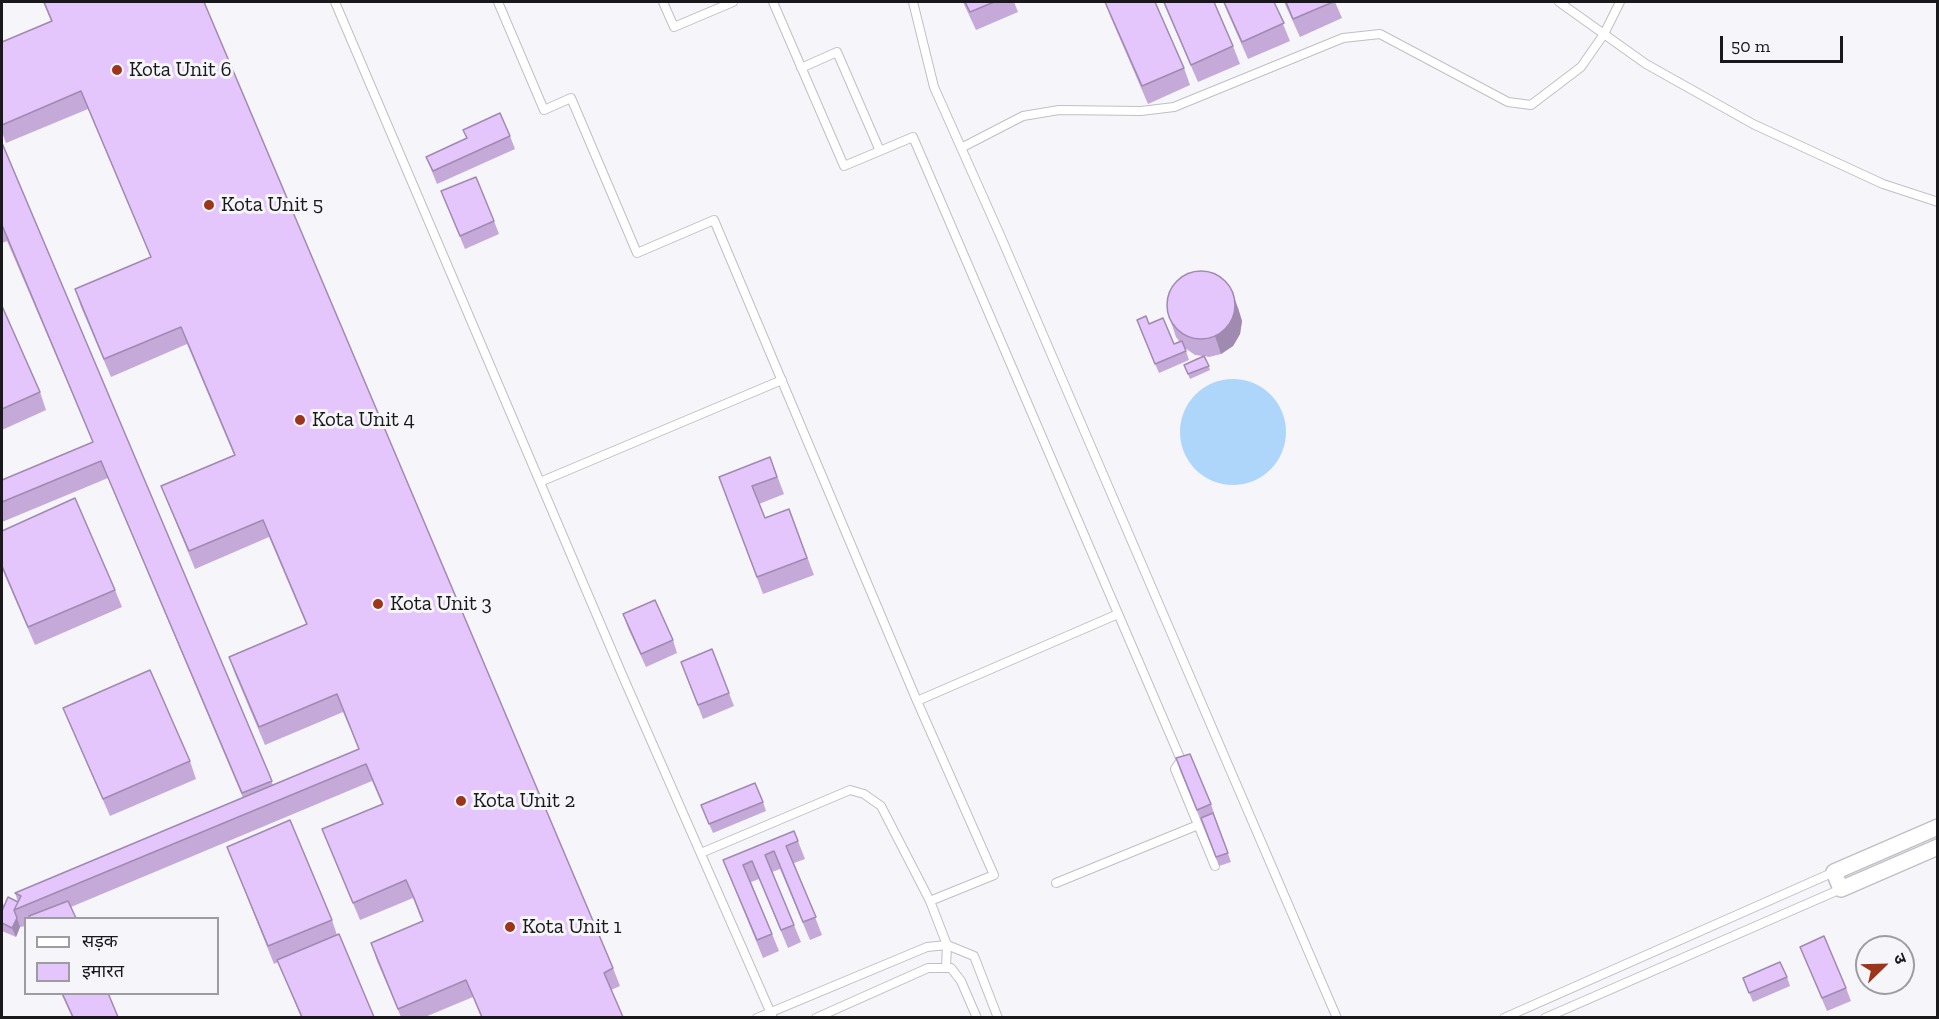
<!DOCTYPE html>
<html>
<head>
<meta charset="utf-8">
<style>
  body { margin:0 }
  #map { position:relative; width:1939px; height:1019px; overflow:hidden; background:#f5f5fa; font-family:"Zilla Slab","Noto Sans Devanagari",serif }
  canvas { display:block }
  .frame { position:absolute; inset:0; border:3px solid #19191b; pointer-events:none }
  .legend { position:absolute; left:24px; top:917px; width:195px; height:78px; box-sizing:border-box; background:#f5f5fa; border:2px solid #9d9da1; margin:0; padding:8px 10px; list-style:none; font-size:18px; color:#19191b }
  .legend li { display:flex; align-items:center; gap:12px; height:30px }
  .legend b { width:30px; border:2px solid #9d9da1 }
  .north { position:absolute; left:1855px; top:935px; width:60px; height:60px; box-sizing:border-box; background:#f5f5fa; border:2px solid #9d9da1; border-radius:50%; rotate:67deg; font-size:16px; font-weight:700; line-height:24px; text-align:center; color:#19191b }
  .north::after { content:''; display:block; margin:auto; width:21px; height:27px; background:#9d351a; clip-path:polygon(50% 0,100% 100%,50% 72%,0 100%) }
  .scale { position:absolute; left:1720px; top:36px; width:123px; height:27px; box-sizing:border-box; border:3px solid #19191b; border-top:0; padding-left:8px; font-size:18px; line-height:21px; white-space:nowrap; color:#19191b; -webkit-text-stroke:4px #f5f5fa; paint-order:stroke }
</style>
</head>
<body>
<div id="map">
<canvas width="1939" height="1019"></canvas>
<div class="frame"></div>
<ul class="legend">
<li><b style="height:8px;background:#fff"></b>सड़क</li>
<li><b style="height:16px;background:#e4c5fc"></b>इमारत</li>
</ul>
<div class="north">उ</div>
<div class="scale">50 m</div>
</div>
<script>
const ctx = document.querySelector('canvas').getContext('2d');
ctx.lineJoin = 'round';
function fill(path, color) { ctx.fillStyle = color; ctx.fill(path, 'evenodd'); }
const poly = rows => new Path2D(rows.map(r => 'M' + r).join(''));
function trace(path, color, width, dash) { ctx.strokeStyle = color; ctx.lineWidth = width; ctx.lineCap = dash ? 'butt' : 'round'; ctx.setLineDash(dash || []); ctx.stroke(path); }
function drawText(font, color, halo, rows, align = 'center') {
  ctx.font = font + ' "Zilla Slab",serif'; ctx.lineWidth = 6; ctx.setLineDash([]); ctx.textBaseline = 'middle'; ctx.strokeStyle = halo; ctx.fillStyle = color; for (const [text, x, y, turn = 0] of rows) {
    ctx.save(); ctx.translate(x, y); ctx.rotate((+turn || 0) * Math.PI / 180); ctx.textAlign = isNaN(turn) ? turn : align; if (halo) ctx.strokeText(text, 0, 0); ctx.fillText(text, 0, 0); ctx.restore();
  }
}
const water = poly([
  '1180 432a53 53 0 1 1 106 0a53 53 0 1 1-106 0Z'
]);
const service = poly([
  [335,2,624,679,773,1018],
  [498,2,544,110,571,98,637,253,714,220,917,701,994,875,930,901],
  [663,2,674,27,733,2],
  [773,2,844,166,913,137,1181,760,1175,769,1215,866],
  [913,2,934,87,1000,235,1337,1018],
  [1559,2,1646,64,1753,124,1883,184,1938,202],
  [801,68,837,52,880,151],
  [961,148,1023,116,1059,110,1141,111,1174,107,1343,38,1380,34,1508,102,1531,105,1581,67,1604,34,1620,2],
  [540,482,782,380],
  [917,701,1118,614],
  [701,853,850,790,864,794,881,806,930,901,947,945,946,968],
  [1056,883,1198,825],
  [757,1018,927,947,947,945,974,956,998,1018],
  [816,1018,928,968,951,968,961,981,977,1018],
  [1504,1018,1834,872],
  [1545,1018,1841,889]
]);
const minor = poly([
  [1938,827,1834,872,1841,889,1938,847]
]);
const wall = poly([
  [43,2,204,2,613,968,620,986,611,990,623,1017,481,1017,473,997,425,1017,401,1017,377,961,371,943,423,921,420,916,413,898,360,920,322,829,382,804,372,781,71,907,76,918,26,918,26,926,20,927,16,937,2,931,2,901,4,906,18,902,15,893,243,798,108,478,2,522,2,480,93,442,7,241,2,243,2,143,273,785,359,749,343,712,265,745,235,674,229,657,306,624,269,537,195,569,168,503,161,486,234,455,187,344,111,377,81,307,75,289,151,257,88,109,6,143,2,132,2,42,51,21],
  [963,2,1014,2,1018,12,976,30],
  [1105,2,1184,68,1190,85,1148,104,1111,18],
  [1163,2,1214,2,1233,46,1240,64,1198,82],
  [1223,2,1274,2,1290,41,1248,59],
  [1284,2,1335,2,1342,18,1300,37],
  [463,130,510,136,515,149,437,184,426,157,467,139],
  [441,191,494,221,499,234,465,249],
  [2,306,40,392,46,410,2,430],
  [1238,308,1242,321,1240,334,1233,346,1221,354,1209,357,1205,356,1210,370,1190,379,1184,365,1203,356,1195,355,1185,348,1189,360,1159,373,1140,329,1149,324,1174,344,1179,341,1176,337,1170,319],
  [770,457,784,494,759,504,765,518,789,509,814,575,763,594,719,477],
  [2,531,115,590,122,607,35,645,2,569],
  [623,614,673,640,677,653,646,667,628,628],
  [686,675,729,693,734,706,703,719],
  [63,708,190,761,196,779,110,816,70,725],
  [1179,767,1211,804,1214,813,1214,814,1231,862,1219,866,1201,819],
  [763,802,766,811,713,833,701,805],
  [798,841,805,859,794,863,822,935,810,940,780,869,772,872,801,942,788,948,759,879,751,882,779,951,763,958,723,860],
  [227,847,332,920,337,935,374,1017,301,1017,278,962,274,964],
  [1800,947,1846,988,1851,1001,1827,1011],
  [1787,977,1790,986,1753,1002,1743,978],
  [61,993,108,993,118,1017,72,1017]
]);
const shadedWall = poly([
  [1232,291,1238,308,1242,321,1240,334,1233,346,1221,354,1215,336],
  [17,918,20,927,16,937,12,928]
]);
const building = poly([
  [44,2,204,2,613,968,604,973,623,1017,482,1017,466,980,398,1009,371,943,423,921,414,898,406,880,353,903,322,829,383,804,366,764,14,910,21,896,15,893,359,749,337,694,259,727,229,657,307,624,263,520,189,551,161,486,235,455,181,327,104,359,75,289,151,257,81,91,2,125,2,42,52,21,44,2],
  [965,2,994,2,970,12,965,2],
  [1105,2,1155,2,1184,68,1142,86,1105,2],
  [1164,2,1214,2,1233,46,1191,65,1164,2],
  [1224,2,1274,2,1284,23,1242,42,1224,2],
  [1286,2,1333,2,1293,19,1286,2],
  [500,113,510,136,433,171,426,157,467,138,463,130,500,113],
  [2,143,272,781,242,793,101,461,2,502,2,480,93,442,2,225,2,143],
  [476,177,494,221,460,236,441,191,476,177],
  '1167 305a34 34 0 1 1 68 0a34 34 0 1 1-68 0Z',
  [2,306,40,392,2,409,2,306],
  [1146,316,1149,324,1163,318,1174,344,1182,341,1186,351,1155,364,1137,320,1146,316],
  [1204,356,1209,366,1188,374,1184,365,1204,356],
  [770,457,777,477,752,486,765,518,789,509,807,558,757,577,719,477,770,457],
  [75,498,115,590,28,627,2,566,2,531,75,498],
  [655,600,673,640,641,654,623,614,655,600],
  [712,649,729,693,698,705,681,662,712,649],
  [150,670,190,761,103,799,63,708,150,670],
  [1190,754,1211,804,1197,810,1176,758,1190,754],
  [755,783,763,802,709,824,701,805,755,783],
  [1213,813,1228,853,1216,857,1201,818,1213,813],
  [290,820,332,920,268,946,227,847,290,820],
  [794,831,798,841,786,846,816,917,803,922,774,851,765,855,794,925,781,930,752,861,743,865,772,934,757,940,723,860,794,831],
  [8,897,18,902,14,910,17,918,12,928,2,923,2,911,8,897],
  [68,901,76,918,30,918,29,916,68,901],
  [339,934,374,1017,302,1017,277,960,339,934],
  [1824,936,1846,988,1822,998,1800,947,1824,936],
  [1780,962,1787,977,1749,993,1743,978,1780,962],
  [62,993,108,993,118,1017,73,1017,62,993]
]);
const markers = [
  [117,70,6,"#9d351a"],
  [209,205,6,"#9d351a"],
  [300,420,6,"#9d351a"],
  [378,604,6,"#9d351a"],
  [461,801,6,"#9d351a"],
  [510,927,6,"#9d351a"]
];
const poiNames = [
  ["Kota Unit 6",129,70],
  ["Kota Unit 5",221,205],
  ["Kota Unit 4",312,420],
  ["Kota Unit 3",390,604],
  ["Kota Unit 2",473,801],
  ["Kota Unit 1",522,927]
];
fill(water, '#aed6fa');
trace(service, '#bfbfc5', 10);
trace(minor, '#bfbfc5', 18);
trace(service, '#fff', 8);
trace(minor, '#fff', 15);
fill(wall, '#c4a9d9');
fill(shadedWall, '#a08ab0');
fill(building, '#e4c5fc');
trace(building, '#a08ab0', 1.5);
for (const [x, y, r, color] of markers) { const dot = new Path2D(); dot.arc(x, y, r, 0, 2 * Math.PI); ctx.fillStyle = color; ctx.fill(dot); trace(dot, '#f5f5fa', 2); }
drawText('21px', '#19191b', '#f5f5fa', poiNames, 'left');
</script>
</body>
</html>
